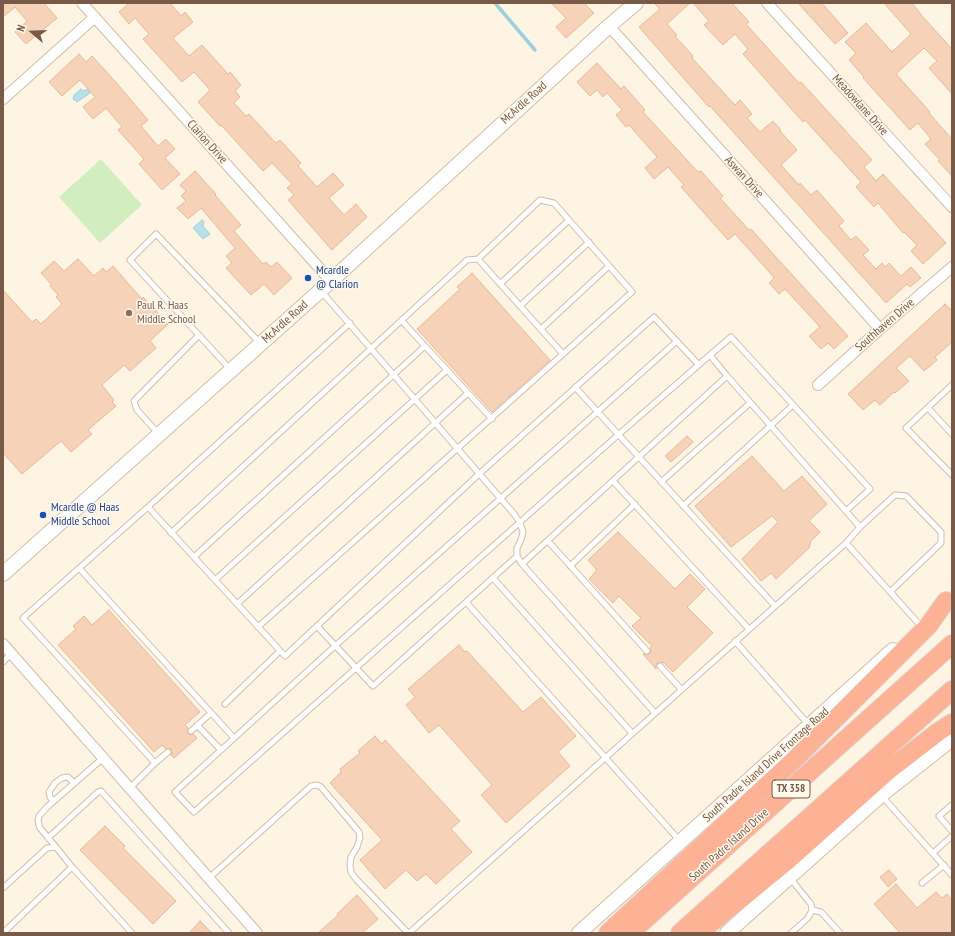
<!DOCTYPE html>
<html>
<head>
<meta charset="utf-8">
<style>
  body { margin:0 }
  #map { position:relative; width:955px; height:936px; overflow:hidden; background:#fef4e3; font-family:"PT Sans Narrow",sans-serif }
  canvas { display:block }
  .frame { position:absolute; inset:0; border:4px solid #795947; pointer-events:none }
  .north { position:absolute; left:12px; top:12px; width:40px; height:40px; -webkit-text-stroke:3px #fff8ec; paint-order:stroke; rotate:289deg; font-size:11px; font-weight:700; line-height:16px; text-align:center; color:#795947 }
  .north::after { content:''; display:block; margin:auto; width:14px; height:18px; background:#795947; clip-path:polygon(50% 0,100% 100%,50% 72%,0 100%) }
</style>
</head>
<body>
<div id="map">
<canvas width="955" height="936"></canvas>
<div class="frame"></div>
<div class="north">N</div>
</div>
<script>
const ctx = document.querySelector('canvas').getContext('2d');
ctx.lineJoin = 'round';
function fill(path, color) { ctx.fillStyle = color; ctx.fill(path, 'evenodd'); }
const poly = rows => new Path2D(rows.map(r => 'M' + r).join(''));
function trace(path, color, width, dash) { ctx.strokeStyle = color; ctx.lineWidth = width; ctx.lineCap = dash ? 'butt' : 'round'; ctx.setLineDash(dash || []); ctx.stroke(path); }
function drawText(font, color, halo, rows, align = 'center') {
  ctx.font = font + ' "PT Sans Narrow",sans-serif'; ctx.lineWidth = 3; ctx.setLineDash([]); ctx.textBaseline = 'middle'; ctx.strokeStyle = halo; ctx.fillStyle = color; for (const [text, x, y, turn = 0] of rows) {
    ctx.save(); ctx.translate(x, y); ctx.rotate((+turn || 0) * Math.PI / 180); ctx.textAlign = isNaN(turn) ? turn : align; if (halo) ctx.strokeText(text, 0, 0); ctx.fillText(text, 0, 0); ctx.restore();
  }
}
const green = poly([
  [101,159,142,205,100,243,59,197]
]);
const water = poly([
  [81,89,83,91,88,89,90,91,90,93,77,102,73,99,74,95,81,89],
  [202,220,204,222,203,226,210,234,203,239,193,228,202,220]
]);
const stream = poly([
  [495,3,535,50]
]);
const building = poly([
  [3,3,44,3,57,18,26,44,15,32,27,21,15,7,3,17,3,3],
  [129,3,170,3,181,16,185,12,193,22,173,38,189,56,202,45,228,74,230,72,241,85,235,91,240,97,234,103,246,116,249,114,276,143,280,140,301,163,298,166,317,187,333,173,344,185,329,198,344,215,356,204,367,217,332,250,288,200,294,195,287,188,292,184,272,163,263,171,221,125,220,126,198,102,210,90,194,72,182,82,143,39,149,34,135,18,129,24,119,12,129,3],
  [551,3,584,3,594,13,566,38,556,27,566,18,551,3],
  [654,3,690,3,667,24,677,35,675,36,693,56,692,58,735,105,740,100,752,114,747,118,760,132,773,121,781,130,780,131,797,150,781,165,799,185,800,183,811,195,817,190,844,221,839,226,851,240,856,236,869,250,863,255,876,269,882,263,885,267,889,263,901,276,911,267,921,278,910,287,907,284,886,303,710,106,709,107,686,81,639,27,660,9,654,3],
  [693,3,732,3,749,22,746,24,799,83,801,82,872,160,864,167,876,181,883,174,946,243,923,264,911,251,917,245,904,232,903,233,878,203,874,207,856,187,861,182,805,120,803,122,743,54,748,49,735,34,723,45,704,25,709,21,693,3],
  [798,3,822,3,848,33,835,44,798,3],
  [884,3,912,3,923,17,952,49,952,94,929,68,937,61,924,48,896,74,930,112,929,113,952,139,952,176,938,161,940,160,925,144,931,139,918,123,910,130,863,78,864,77,849,60,856,53,845,42,866,23,892,52,911,34,884,3],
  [79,54,86,62,92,56,114,80,148,120,141,126,158,146,166,139,175,149,165,158,180,174,162,190,139,164,144,159,118,130,122,127,106,108,93,119,83,107,95,97,80,80,62,96,49,82,79,54],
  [597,63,621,89,624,86,645,110,643,112,698,172,701,171,723,196,720,198,749,230,751,229,775,256,848,336,834,349,828,343,821,349,809,336,820,327,785,289,779,294,769,283,774,278,764,266,735,234,728,240,681,187,684,185,668,167,654,179,645,168,657,157,629,125,626,127,616,115,622,110,607,93,603,97,597,90,590,96,577,82,597,63],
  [195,171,216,194,215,195,241,225,234,231,263,264,266,262,271,267,277,262,292,278,274,295,264,284,251,295,226,268,232,263,226,256,235,248,201,208,188,219,177,208,186,201,181,196,186,191,180,185,195,171],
  [78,259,94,276,103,268,106,272,113,266,142,299,143,297,168,324,150,341,156,348,130,371,124,365,102,385,114,400,112,402,116,406,88,430,92,434,71,452,61,441,22,474,3,453,3,290,32,322,36,319,41,324,62,304,56,297,58,295,50,286,51,284,41,273,54,261,64,271,78,259],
  [472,273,550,360,492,412,417,329,460,289,457,287,472,273],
  [945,304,952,311,952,342,935,357,937,360,924,371,910,356,896,368,909,381,895,393,894,392,880,405,875,400,863,410,848,394,945,304],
  [687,436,693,442,671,462,665,456,687,436],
  [752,456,784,491,802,476,827,504,809,521,820,532,811,541,809,548,776,579,771,573,761,581,742,559,778,522,772,516,731,547,695,506,752,456],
  [618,532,675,589,690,574,705,589,687,607,713,633,673,672,664,663,661,662,656,664,656,669,643,654,649,654,651,652,650,648,652,646,632,626,641,618,619,596,613,603,589,579,597,570,588,560,618,532],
  [109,610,200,712,185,725,188,728,188,733,190,735,193,734,197,738,174,758,171,755,172,752,171,749,166,749,162,745,154,752,58,645,76,629,73,626,84,616,92,625,109,610],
  [459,645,465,652,467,651,523,712,541,697,576,736,558,752,570,766,506,823,481,795,492,785,439,725,429,733,406,705,415,697,408,689,459,645],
  [375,736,382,744,385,740,460,821,451,829,472,852,436,884,426,874,417,881,406,870,385,889,360,860,382,840,330,783,341,772,340,769,360,753,358,751,375,736],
  [105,826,125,846,123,848,176,901,153,924,80,850,105,826],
  [889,870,897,879,888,887,880,877,889,870],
  [896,884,917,908,936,892,942,898,947,894,952,900,952,933,900,933,874,904,896,884],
  [357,895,378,919,362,933,318,933,338,915,337,914,357,895],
  [200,921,212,933,189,933,200,921]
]);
const lane = poly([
  [478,259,540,200,554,203,632,292,563,354],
  [500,284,569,220],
  [321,291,515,515,520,523,523,532,521,540,517,548,517,556,522,564,655,713],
  [520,306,589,242],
  [402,321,492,419],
  [350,323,148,507,285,656,479,474,654,317,699,365],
  [541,329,609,266],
  [677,341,335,646,175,792,194,812,618,435,710,355,727,376,860,527,895,495,906,496,941,532,941,543,891,591],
  [710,355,731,337,870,489,846,511],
  [230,369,130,260,156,234,260,343],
  [952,385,906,428,952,475],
  [575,387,775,606],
  [928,408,952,434],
  [158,433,137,410,134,401,199,335],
  [613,481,749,629],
  [661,482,750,403],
  [683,506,793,405],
  [171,533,467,260,478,259,563,354,258,627],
  [548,541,647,651],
  [846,543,860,527],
  [194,557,425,346],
  [522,564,727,376],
  [570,566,635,504],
  [79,568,234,738],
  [493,578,632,733],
  [215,580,447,370],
  [466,602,680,841],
  [237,604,468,393],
  [317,626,373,686,517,556],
  [735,641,809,725],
  [3,662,11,654],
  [660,666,681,689],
  [225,704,280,651],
  [197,725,221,750],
  [191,731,211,713],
  [155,763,168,752],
  [130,788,155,763,23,618,148,507],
  [882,796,952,875],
  [53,801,50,797,49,792,55,783,62,778,68,777,74,783],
  [952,805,939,816,952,831],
  [48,838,98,792,101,791,229,933],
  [56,847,40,828,38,821,39,816,47,807,103,758],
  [933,853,952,836],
  [72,867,132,933],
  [209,878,311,786,317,785,321,787,359,832,360,838,357,847,351,857,350,865,351,872,356,879,408,933],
  [790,878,811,904,812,910,808,918,791,933],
  [922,883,944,865],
  [3,888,47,848,56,847,72,867,3,933],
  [812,910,821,912,840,933],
  [409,933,846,543,920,625]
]);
const street = poly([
  [82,3,331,281],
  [767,3,952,207],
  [609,26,880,329],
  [3,99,95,17],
  [818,385,880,329,952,267],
  [3,644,257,933]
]);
const secondary = poly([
  [3,574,321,290,609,26,636,3],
  [579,933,893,650],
  [727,933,881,795,952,739]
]);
const highway = poly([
  [608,933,794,760,928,626,946,601],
  [630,933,952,644],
  [680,933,952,690],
  [699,933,788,860,890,769,938,732,952,723]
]);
const markers = [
  [308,278,4,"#1a4fb4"],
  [129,313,4,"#8d6e63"],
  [43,515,4,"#1a4fb4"]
];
const shields = [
  [791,789,38]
];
const shieldNames = [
  ["TX 358",791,789]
];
const streetNames = [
  ["McArdle Road",524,103,-42],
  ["Meadowlane Drive",860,105,48],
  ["Clarion Drive",207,142,48],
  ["Aswan Drive",744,177,48],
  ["McArdle Road",285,322,-42],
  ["Southhaven Drive",885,325,-41],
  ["South Padre Island Drive Frontage Road",766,765,-42],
  ["South Padre Island Drive",729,845,-42]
];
const transitNames = [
  ["Mcardle",316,271],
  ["@ Clarion",316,285],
  ["Mcardle @ Haas",51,508],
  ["Middle School",51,522]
];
const educationNames = [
  ["Paul R. Haas",137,306],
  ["Middle School",137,320]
];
fill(green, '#d2edc0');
fill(water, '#b6e1e9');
trace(water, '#9bd1dc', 1);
trace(stream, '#9bd1dc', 3.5);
fill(building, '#f6d2b9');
trace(building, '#eab898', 1);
trace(lane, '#d3bdab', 7);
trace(street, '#d3bdab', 12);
trace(secondary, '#d6bda8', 16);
trace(highway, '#dfd7d3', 20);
trace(lane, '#fff', 5);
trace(street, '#fff', 10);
trace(secondary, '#fff', 14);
trace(highway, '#fdb295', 18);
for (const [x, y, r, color] of markers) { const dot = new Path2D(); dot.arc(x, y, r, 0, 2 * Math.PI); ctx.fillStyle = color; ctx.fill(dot); trace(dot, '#fff8ec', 1.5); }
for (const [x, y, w] of shields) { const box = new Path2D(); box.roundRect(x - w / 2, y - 9, w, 18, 3); ctx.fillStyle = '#fff8ec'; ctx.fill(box); trace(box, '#795947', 1); }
drawText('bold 11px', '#795947', null, shieldNames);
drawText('12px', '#795947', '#fff8ec', streetNames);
drawText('12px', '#164399', '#fff8ec', transitNames, 'left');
drawText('12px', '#785e54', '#fff8ec', educationNames, 'left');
</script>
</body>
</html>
